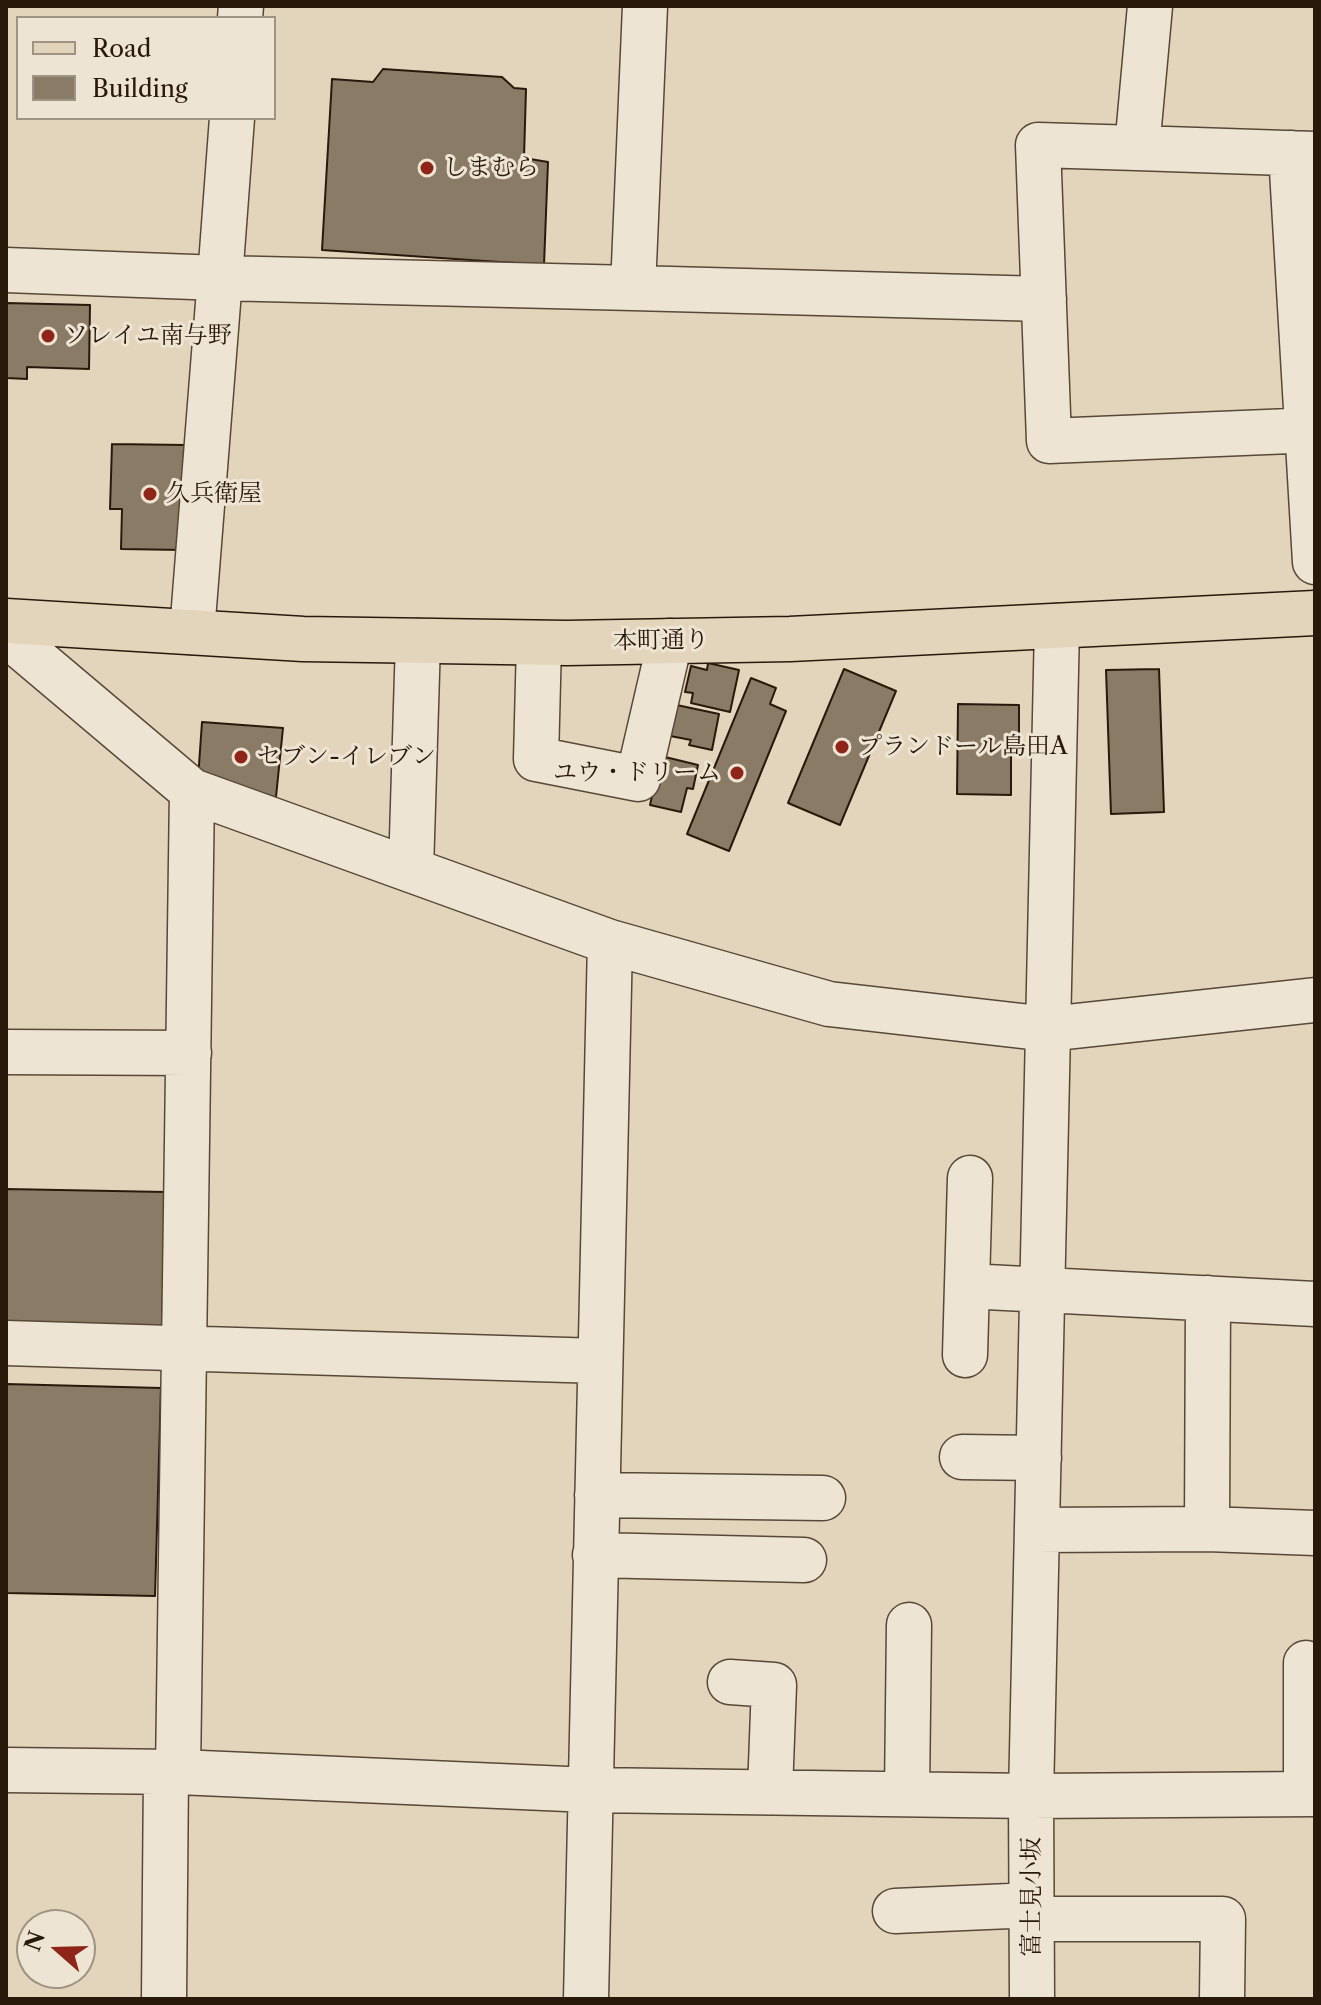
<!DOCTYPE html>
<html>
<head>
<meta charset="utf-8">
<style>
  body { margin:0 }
  #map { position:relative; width:1321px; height:2005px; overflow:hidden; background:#e3d5bb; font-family:"Libre Caslon Text",serif }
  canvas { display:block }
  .frame { position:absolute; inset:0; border:8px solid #29190b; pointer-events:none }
  .legend { position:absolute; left:16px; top:16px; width:260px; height:104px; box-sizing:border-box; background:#ede4d3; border:2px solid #9f9383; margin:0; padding:10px 14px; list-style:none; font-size:24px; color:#29190b }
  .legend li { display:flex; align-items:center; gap:16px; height:40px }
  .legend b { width:40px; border:2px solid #9f9383 }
  .north { position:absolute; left:16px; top:1909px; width:80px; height:80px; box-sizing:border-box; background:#ede4d3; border:2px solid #9f9383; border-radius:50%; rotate:290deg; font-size:22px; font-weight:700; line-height:32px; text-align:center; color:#29190b }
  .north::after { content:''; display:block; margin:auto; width:28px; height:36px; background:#8f2418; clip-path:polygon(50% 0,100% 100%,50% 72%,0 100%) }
</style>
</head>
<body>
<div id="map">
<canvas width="1321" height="2005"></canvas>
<div class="frame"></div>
<ul class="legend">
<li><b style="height:10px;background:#e3d5bb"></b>Road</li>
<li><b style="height:22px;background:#8a7b67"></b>Building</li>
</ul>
<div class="north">N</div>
</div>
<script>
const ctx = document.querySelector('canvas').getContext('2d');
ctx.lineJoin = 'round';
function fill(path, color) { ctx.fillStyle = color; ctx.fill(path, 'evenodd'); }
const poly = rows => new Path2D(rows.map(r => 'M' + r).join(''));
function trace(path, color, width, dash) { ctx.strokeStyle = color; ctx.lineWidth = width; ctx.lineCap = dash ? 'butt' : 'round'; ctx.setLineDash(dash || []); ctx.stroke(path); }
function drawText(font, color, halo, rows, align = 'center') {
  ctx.font = font + ' "Libre Caslon Text","Noto Serif JP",serif'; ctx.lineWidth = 6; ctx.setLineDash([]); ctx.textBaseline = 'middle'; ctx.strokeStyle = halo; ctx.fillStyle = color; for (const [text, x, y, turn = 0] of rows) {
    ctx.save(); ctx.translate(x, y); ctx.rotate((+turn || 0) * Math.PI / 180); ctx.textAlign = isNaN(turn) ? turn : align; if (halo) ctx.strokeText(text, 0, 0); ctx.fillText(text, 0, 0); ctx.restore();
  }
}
const building = poly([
  [383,69,502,77,514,88,526,89,524,158,548,162,544,265,322,250,332,79,373,82,383,69],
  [6,303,90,305,89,369,27,367,27,379,6,378,6,303],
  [112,444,186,445,184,550,121,549,122,509,110,509,112,444],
  [708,663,739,670,730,712,691,703,693,693,685,692,691,666,707,670,708,663],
  [844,669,896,691,840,825,788,803,844,669],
  [1159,669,1164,812,1111,814,1106,670,1159,669],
  [751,678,776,688,770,704,786,711,729,851,687,834,751,678],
  [672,704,719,714,712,750,689,745,691,740,665,735,672,704],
  [958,704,1019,705,1019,751,1011,751,1011,795,957,794,958,704],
  [202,722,283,728,276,797,240,795,198,779,202,722],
  [661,756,698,765,693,789,687,788,681,812,650,805,661,756],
  [6,1189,166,1192,162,1327,6,1323,6,1189],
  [6,1384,161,1388,155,1596,6,1593,6,1384]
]);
const minor = poly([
  [1150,6,1137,148,1315,154],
  [240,18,241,6],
  [1137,148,1038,145,1049,441,1315,430],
  [1291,153,1315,562],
  [6,270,220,278,232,118],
  [633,288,1044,299],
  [192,632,220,278,633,288,645,6],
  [6,634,192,791,610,942,829,1004,1048,1029,1315,1000],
  [539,643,536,759,638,779,670,641],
  [411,870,418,641],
  [6,1052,189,1053],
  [967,1286,1315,1304],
  [6,1343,600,1361],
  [965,1355,970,1178],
  [962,1457,1039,1458],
  [597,1495,823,1498],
  [1207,1529,1208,1298],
  [1037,1530,1207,1529,1315,1533],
  [595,1555,804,1560],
  [730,1682,774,1685,770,1791],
  [6,1770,178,1772,590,1790,1031,1796,1315,1794],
  [178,1772,192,791],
  [907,1792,909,1625],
  [1306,1794,1306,1663],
  [895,1911,1033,1905],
  [1033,1919,1223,1919,1222,1999],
  [164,1999,166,1772],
  [586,1999,610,942],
  [1032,1999,1031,1796,1057,626]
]);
const major = poly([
  [6,621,303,639,567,643,790,639,1315,613]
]);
const markers = [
  [427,168,8,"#8f2418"],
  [48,336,8,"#8f2418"],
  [150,494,8,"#8f2418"],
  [842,747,8,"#8f2418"],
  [241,757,8,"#8f2418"],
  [737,773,8,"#8f2418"]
];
const poiNames = [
  ["しまむら",443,168],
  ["ソレイユ南与野",64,336],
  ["久兵衛屋",166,494],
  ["プランドール島田A",858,747],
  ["セブン-イレブン",257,757],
  ["ユウ・ドリーム",721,773,"right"]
];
const streetNames = [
  ["本町通り",661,641,-1],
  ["富士見小坂",1032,1897,-90]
];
fill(building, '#8a7b67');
trace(building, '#29190b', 2);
trace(minor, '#584837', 47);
trace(major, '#29190b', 47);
trace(minor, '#ede4d3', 44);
trace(major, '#e3d5bb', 44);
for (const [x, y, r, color] of markers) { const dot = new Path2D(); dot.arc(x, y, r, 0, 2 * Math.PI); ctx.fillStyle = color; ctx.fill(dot); trace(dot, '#ede4d3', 3); }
drawText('24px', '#29190b', '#ede4d3', poiNames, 'left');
drawText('24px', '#29190b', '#ede4d3', streetNames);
</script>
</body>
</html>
